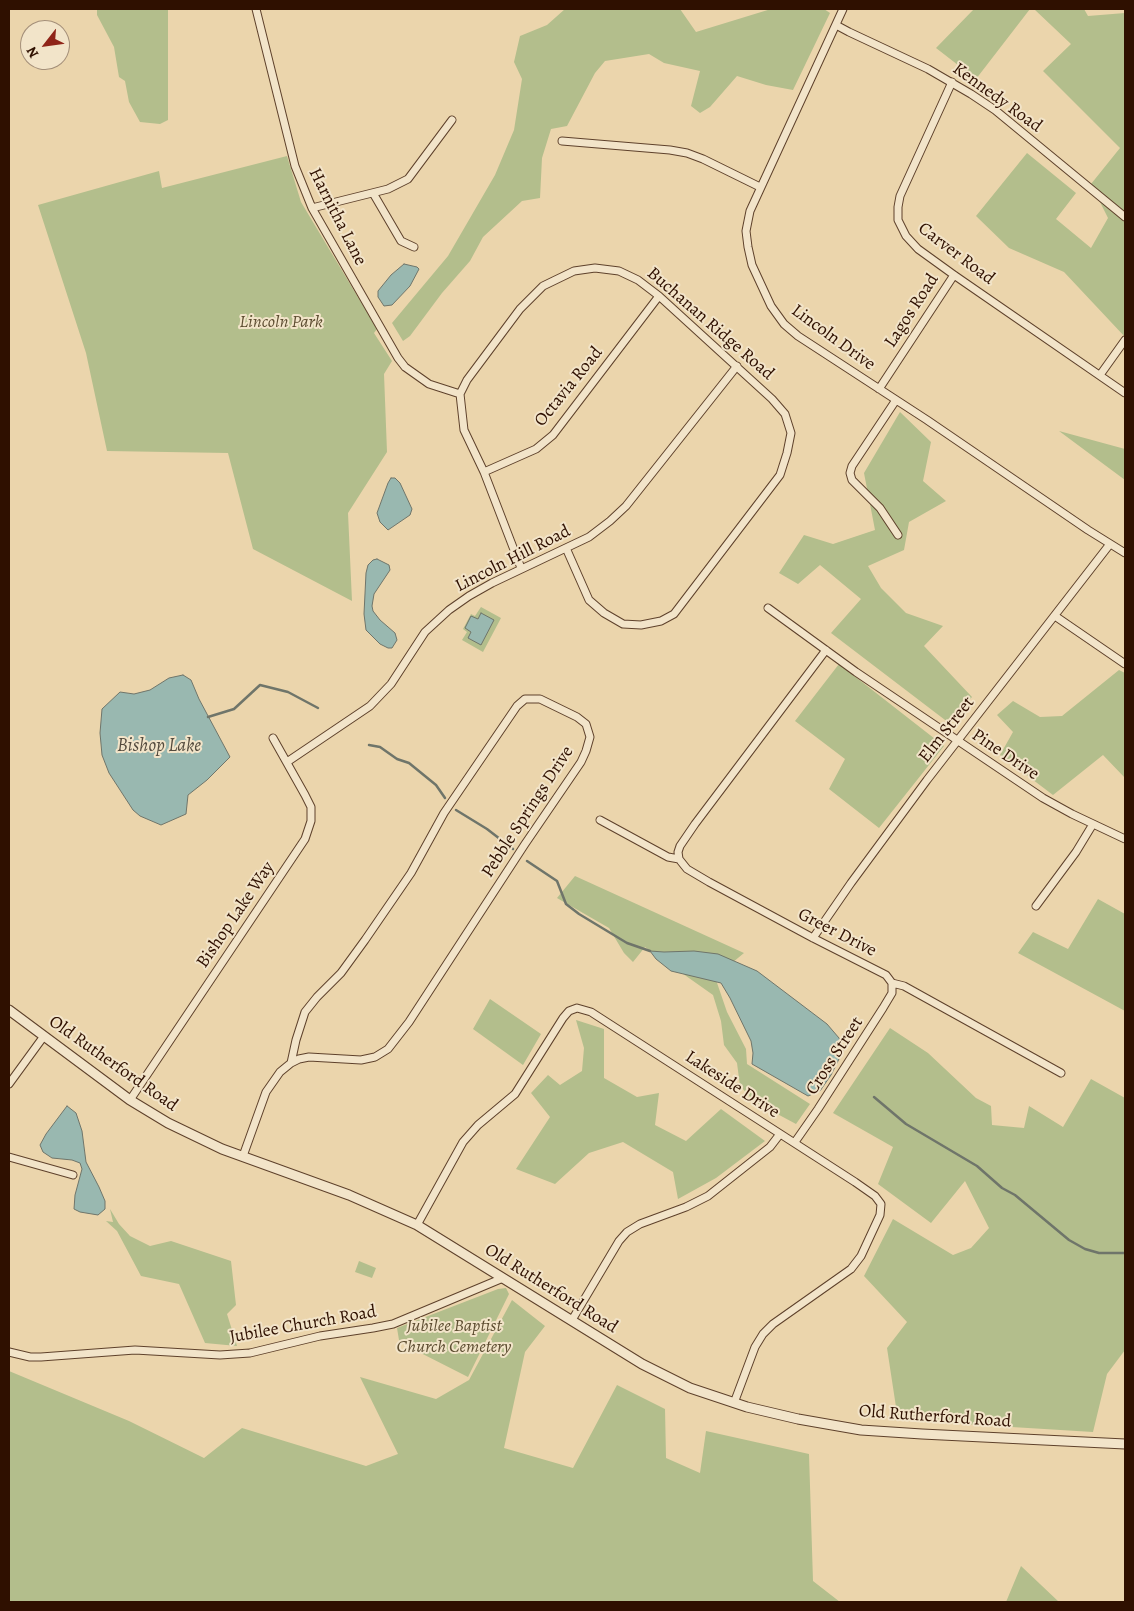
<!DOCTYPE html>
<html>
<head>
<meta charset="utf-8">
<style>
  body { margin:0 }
  #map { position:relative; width:1134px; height:1611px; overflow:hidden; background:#ebd5ac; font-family:Alegreya,serif }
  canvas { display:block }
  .frame { position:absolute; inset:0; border:10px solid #2f1000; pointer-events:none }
  .north { position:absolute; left:20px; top:20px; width:50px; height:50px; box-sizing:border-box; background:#f2e4c9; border:1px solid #a48f79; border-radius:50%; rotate:240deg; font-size:14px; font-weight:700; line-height:20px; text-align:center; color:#2f1000 }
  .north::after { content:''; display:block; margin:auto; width:18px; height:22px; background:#8f2418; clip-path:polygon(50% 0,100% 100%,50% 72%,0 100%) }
</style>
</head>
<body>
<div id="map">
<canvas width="1134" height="1611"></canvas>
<div class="frame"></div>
<div class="north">N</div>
</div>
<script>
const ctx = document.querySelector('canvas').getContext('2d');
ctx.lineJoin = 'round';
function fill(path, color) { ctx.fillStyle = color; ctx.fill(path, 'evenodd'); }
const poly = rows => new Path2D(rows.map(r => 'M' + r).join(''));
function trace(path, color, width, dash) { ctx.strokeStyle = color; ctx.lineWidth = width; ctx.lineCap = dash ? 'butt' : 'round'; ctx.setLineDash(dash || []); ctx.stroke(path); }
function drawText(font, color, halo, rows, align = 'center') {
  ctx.font = font + ' Alegreya,serif'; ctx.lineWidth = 4; ctx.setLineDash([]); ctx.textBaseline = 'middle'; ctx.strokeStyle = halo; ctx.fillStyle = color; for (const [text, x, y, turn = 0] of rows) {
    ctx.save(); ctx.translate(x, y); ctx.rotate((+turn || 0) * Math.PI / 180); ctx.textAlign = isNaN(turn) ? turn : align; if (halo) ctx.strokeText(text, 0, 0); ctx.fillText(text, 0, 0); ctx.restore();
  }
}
const green = poly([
  [97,9,168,9,168,120,160,124,140,122,129,102,125,81,119,77,114,47,97,15],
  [565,9,680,9,696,32,771,9,824,9,830,13,793,90,766,85,737,76,710,107,700,113,691,106,700,71,664,63,649,54,605,61,595,73,567,126,551,129,542,158,540,198,522,201,483,237,470,261,442,293,410,336,403,341,392,323,448,256,495,175,514,130,522,79,514,62,520,36,547,25],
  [974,9,1030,9,976,79,936,48],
  [1034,9,1084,9,1088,16,1125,13,1125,337,1064,272,1009,248,976,216,1027,153,1076,193,1056,219,1091,248,1108,218,1091,184,1120,148,1043,71,1071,44],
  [287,156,301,202,377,329,374,333,392,361,384,374,387,452,348,513,352,601,253,549,228,453,107,451,86,353,38,205,159,171,162,188],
  [900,412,931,442,923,481,946,501,909,522,904,550,868,566,881,588,906,613,943,626,924,646,972,697,949,723,831,633,861,599,820,565,798,584,779,573,804,535,833,544,875,530,864,473],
  [1059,431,1125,449,1125,480],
  [481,607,501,618,483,652,462,640,467,632,463,629,471,614,475,616],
  [839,664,944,746,879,828,829,789,845,759,795,721],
  [1119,670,1125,673,1125,778,1103,755,1053,795,1000,755,1013,732,997,715,1013,701,1040,717,1062,716],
  [575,876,744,953,715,977,727,1012,746,1049,747,1064,810,1104,796,1124,755,1102,740,1086,737,1063,724,1045,721,1021,713,995,645,947,633,962,624,953,609,928,557,898],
  [1098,899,1125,914,1125,1011,1018,953,1033,932,1068,949],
  [490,999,541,1034,523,1065,473,1029],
  [576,1020,604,1029,604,1078,637,1097,659,1093,655,1125,686,1141,721,1109,765,1141,716,1178,678,1199,673,1172,623,1142,589,1153,555,1184,516,1169,550,1117,531,1093,548,1075,560,1085,582,1071,584,1048],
  [890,1028,928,1053,976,1098,991,1106,992,1125,1024,1128,1029,1106,1063,1127,1091,1079,1125,1098,1125,1350,1107,1374,1093,1432,898,1420,887,1348,907,1322,864,1276,893,1219,953,1255,971,1248,989,1228,965,1181,931,1223,878,1184,893,1147,833,1113],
  [110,1209,119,1224,130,1236,150,1246,171,1241,231,1261,236,1305,227,1314,237,1346,205,1343,179,1284,141,1276,117,1231,106,1221,113,1222],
  [359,1261,376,1268,372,1278,355,1272],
  [506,1288,509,1294,468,1377,403,1344,399,1340,397,1328,498,1289],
  [512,1300,545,1326,525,1352,504,1448,573,1468,617,1385,665,1409,666,1458,700,1473,706,1431,809,1454,813,1581,840,1602,9,1602,9,1371,129,1421,204,1458,242,1428,366,1466,398,1454,360,1377,436,1399,469,1380],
  [1021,1566,1059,1602,1006,1602]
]);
const water = poly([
  [404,264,417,267,419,269,410,286,392,305,384,306,378,297,378,291,391,275,404,264],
  [391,478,395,478,400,483,412,509,410,515,388,530,380,522,377,513,388,483,391,478],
  [377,559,389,565,390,570,374,594,372,606,373,611,380,620,395,633,397,640,392,648,388,648,380,644,366,630,364,614,366,573,368,565,373,560,377,559],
  [481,613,494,620,481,645,468,638,471,632,465,628,471,616,478,619,481,613],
  [183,675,191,680,199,699,230,757,207,780,188,795,186,814,161,825,140,816,133,810,109,773,102,755,100,733,102,709,120,692,134,694,150,690,169,678,183,675],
  [650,951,664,952,694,951,718,954,757,971,827,1024,839,1038,844,1049,831,1075,820,1091,808,1096,752,1064,753,1053,751,1041,730,998,721,983,671,971,656,959,650,951],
  [67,1106,76,1113,82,1131,86,1162,99,1187,105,1201,105,1209,98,1215,80,1212,74,1209,75,1195,82,1169,80,1163,72,1160,52,1158,43,1152,40,1145,46,1134,67,1106]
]);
const stream = poly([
  [208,717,234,709,260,685,288,692,318,708],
  [369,745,380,747,397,759,409,763,436,785,445,798],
  [456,810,487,829,513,849],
  [527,861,557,881,566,904,579,914,627,943,650,951],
  [874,1097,906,1124,977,1166,1002,1188,1015,1195,1069,1240,1085,1249,1099,1253,1125,1253]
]);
const minor = poly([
  [256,9,295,166,312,208,398,358,405,367,429,384,460,394],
  [843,9,750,211,746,231,748,247,752,265,771,306,784,324,798,336,927,420,1088,530,1125,553],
  [836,25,849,32,928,69,971,94,995,110,1125,217],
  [952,82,900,196,898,207,898,220,906,236,918,249,954,275,1125,393],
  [562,141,670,150,687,153,703,159,760,187],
  [373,193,401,241,414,247],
  [312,208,388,189,408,179,452,120],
  [1100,375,1125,340],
  [879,389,954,275],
  [896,400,852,466,850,473,852,480,880,508,898,535],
  [484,472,536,449,553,435,659,296],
  [521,568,484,472,464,430,460,394,467,380,520,309,543,286,574,271,595,268,619,271,638,280,659,296,772,399,785,414,791,433,787,453,780,475,674,614,661,621,641,625,623,624,604,613,589,600,566,548],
  [768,608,856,672,1043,798,1072,814,1125,839],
  [1055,616,1125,664],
  [287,762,370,706,391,684,425,632,449,610,469,596,492,583,589,537,610,521,626,506,737,366],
  [600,820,668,857,679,859,687,869,709,882,813,938,886,975,892,983,904,986,1061,1073],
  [679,859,678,852,680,846,695,824,826,650],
  [1036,906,1076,852,1093,824],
  [813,938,851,883,927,780,1110,544],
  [9,1084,44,1036],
  [130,1100,305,839,311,821,311,807,305,795,273,738],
  [795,1142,818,1109,883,1008,892,993,892,983],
  [243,1156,266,1092,280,1072,291,1063,296,1040,305,1012,317,997,341,973,365,940,411,873,444,813,517,706,525,699,540,699,577,717,586,724,590,737,586,751,581,762,525,844,409,1022,388,1049,375,1057,361,1060,309,1057,299,1059,291,1063],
  [9,1157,73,1175],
  [417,1225,463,1142,478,1125,515,1094,563,1018,569,1011,577,1008,591,1012,855,1182,875,1196,881,1204,880,1215,861,1256,851,1269,773,1324,763,1334,755,1347,734,1403],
  [572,1320,619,1241,627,1232,640,1224,686,1207,708,1196,770,1147,780,1134],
  [9,1352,30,1357,41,1357,135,1350,220,1355,250,1353,320,1336,373,1328,393,1324,503,1278]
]);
const tertiary = poly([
  [9,1010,130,1100,168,1123,222,1149,349,1195,417,1225,642,1364,690,1388,747,1407,798,1419,861,1430,922,1434,1125,1444]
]);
const streetNames = [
  ["Kennedy Road",997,98,36],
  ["Harnitha Lane",337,217,63],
  ["Carver Road",956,254,37],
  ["Lagos Road",912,311,-57],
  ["Buchanan Ridge Road",710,324,41],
  ["Lincoln Drive",833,338,36],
  ["Octavia Road",569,387,-51],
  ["Lincoln Hill Road",513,559,-27],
  ["Elm Street",947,730,-52],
  ["Pine Drive",1005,755,34],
  ["Pebble Springs Drive",528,812,-57],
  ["Bishop Lake Way",236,915,-56],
  ["Greer Drive",837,933,27],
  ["Cross Street",835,1056,-57],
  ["Old Rutherford Road",113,1064,35],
  ["Lakeside Drive",732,1085,33],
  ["Old Rutherford Road",551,1289,32],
  ["Jubilee Church Road",303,1325,-10],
  ["Old Rutherford Road",935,1417,4]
];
const parkNames = [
  ["Lincoln Park",281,323],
  ["Jubilee Baptist",454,1327],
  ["Church Cemetery",454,1348]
];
const waterNames = [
  ["Bishop Lake",159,746]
];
fill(green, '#b3be8c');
fill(water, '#99b8b0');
trace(water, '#6f756a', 1);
trace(stream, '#6f756a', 2.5);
trace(minor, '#5e412b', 9);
trace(tertiary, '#5e412b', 11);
trace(minor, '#f2e4c9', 7);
trace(tertiary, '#f2e4c9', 9);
drawText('18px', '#2f1000', '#f2e4c9', streetNames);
drawText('italic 18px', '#5d4d31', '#f2e4c9', parkNames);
drawText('italic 19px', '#544b3e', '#f2e4c9', waterNames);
</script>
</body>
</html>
